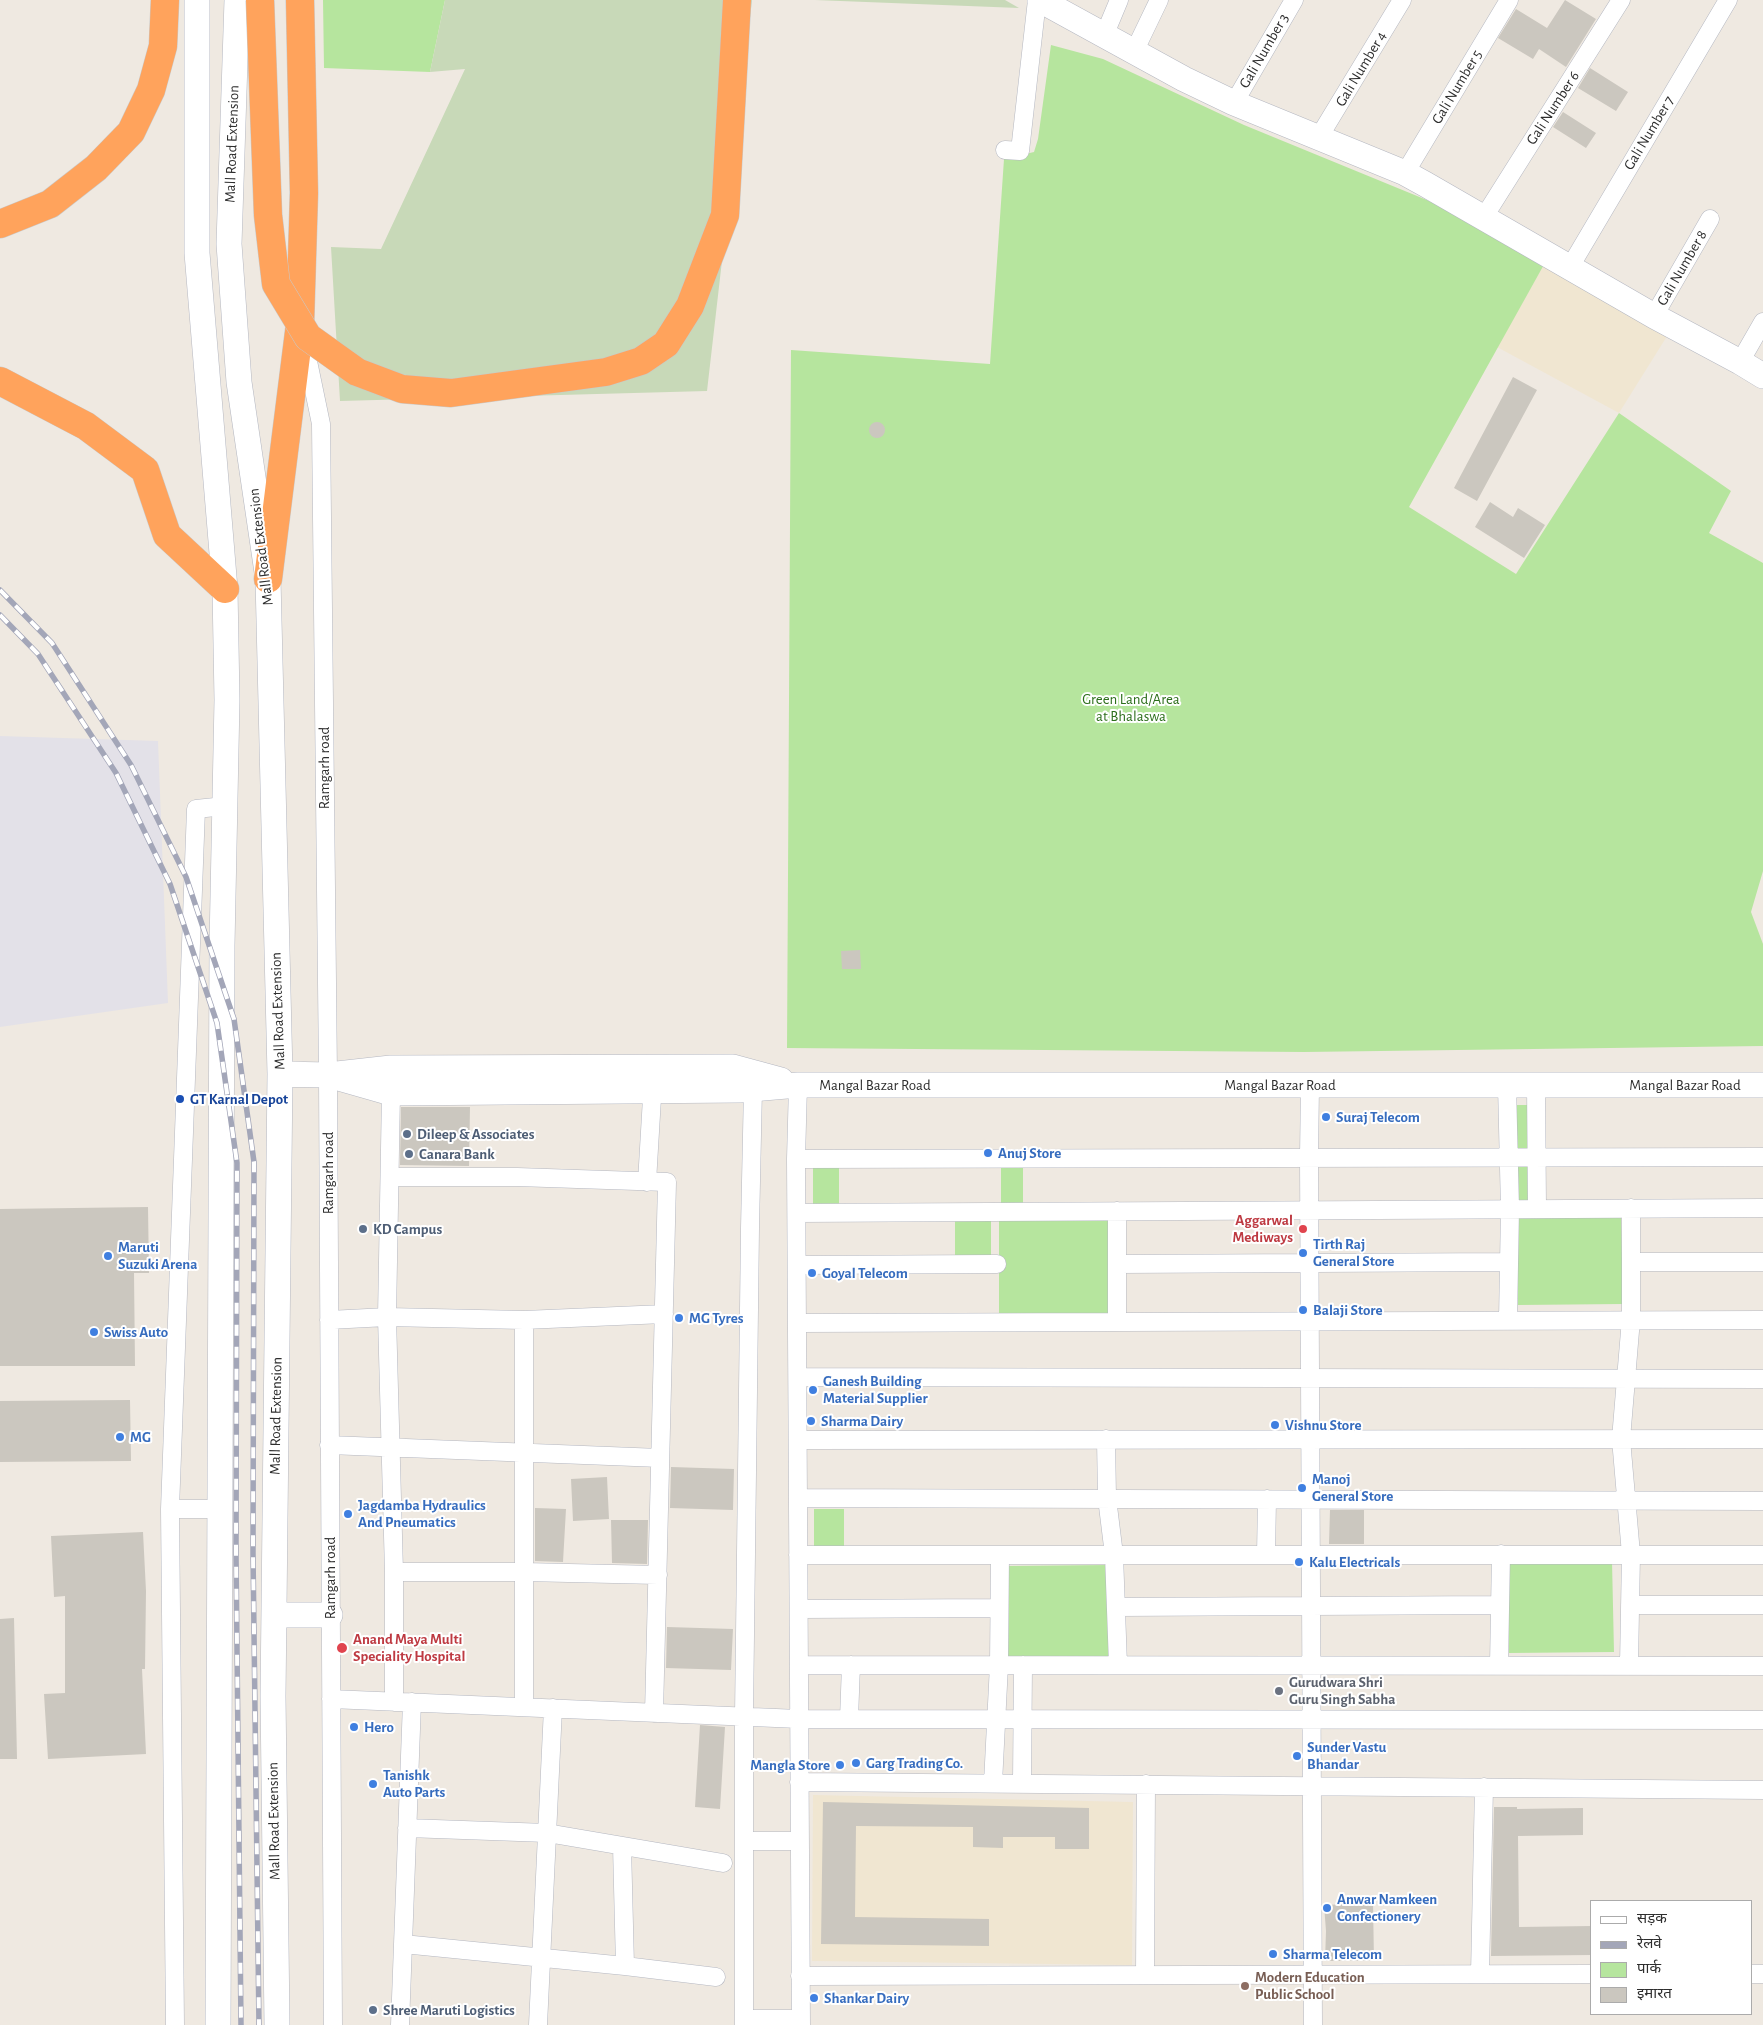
<!DOCTYPE html>
<html>
<head>
<meta charset="utf-8">
<style>
  body { margin:0 }
  #map { position:relative; width:1763px; height:2025px; overflow:hidden; background:#efe9e1; font-family:"Alegreya Sans","Noto Sans Devanagari",sans-serif }
  canvas { display:block }
  .legend { position:absolute; left:1590px; top:1900px; width:162px; height:115px; box-sizing:border-box; background:#fff; border:1px solid #ababab; margin:0; padding:6px 9px; list-style:none; font-size:15px; color:#2e2e2e }
  .legend li { display:flex; align-items:center; gap:10px; height:25px }
  .legend b { width:25px; border:1px solid #ababab }
</style>
</head>
<body>
<div id="map">
<canvas width="1763" height="2025"></canvas>
<ul class="legend">
<li><b style="height:6px;background:#fff"></b>सड़क</li>
<li><b style="height:6px;background:#a3a6b8"></b>रेलवे</li>
<li><b style="height:14px;background:#b6e59e"></b>पार्क</li>
<li><b style="height:14px;background:#cbc7bf"></b>इमारत</li>
</ul>
</div>
<script>
const ctx = document.querySelector('canvas').getContext('2d');
ctx.lineJoin = 'round';
function fill(path, color) { ctx.fillStyle = color; ctx.fill(path, 'evenodd'); }
const poly = rows => new Path2D(rows.map(r => 'M' + r).join(''));
function trace(path, color, width, dash) { ctx.strokeStyle = color; ctx.lineWidth = width; ctx.lineCap = dash ? 'butt' : 'round'; ctx.setLineDash(dash || []); ctx.stroke(path); }
function drawText(font, color, halo, rows, align = 'center') {
  ctx.font = font + ' "Alegreya Sans",sans-serif'; ctx.lineWidth = 4; ctx.setLineDash([]); ctx.textBaseline = 'middle'; ctx.strokeStyle = halo; ctx.fillStyle = color; for (const [text, x, y, turn = 0] of rows) {
    ctx.save(); ctx.translate(x, y); ctx.rotate((+turn || 0) * Math.PI / 180); ctx.textAlign = isNaN(turn) ? turn : align; if (halo) ctx.strokeText(text, 0, 0); ctx.fillText(text, 0, 0); ctx.restore();
  }
}
const industrial = poly([
  [0,736,158,741,168,1003,0,1027]
]);
const education = poly([
  [1546,261,1669,333,1619,413,1497,347],
  [813,1795,1133,1802,1132,1965,812,1961]
]);
const green = poly([
  [323,0,445,0,430,72,324,68],
  [1051,45,1103,59,1244,125,1478,221,1546,261,1409,507,1516,574,1619,413,1731,491,1709,533,1763,563,1763,871,1751,912,1763,944,1763,1046,1304,1052,787,1048,791,350,990,364,1004,159,1034,152,1038,139],
  [1511,1105,1532,1105,1534,1203,1513,1204],
  [1001,1165,1023,1165,1023,1208,1001,1207],
  [813,1168,839,1168,839,1208,813,1208],
  [1517,1214,1621,1214,1623,1304,1518,1305],
  [999,1217,1110,1219,1112,1315,999,1315],
  [955,1219,991,1220,991,1258,955,1258],
  [814,1509,844,1509,844,1550,814,1549],
  [1612,1561,1614,1652,1509,1653,1508,1562],
  [1110,1565,1111,1656,1007,1656,1006,1566]
]);
const cemetery = poly([
  [445,0,752,0,707,391,340,401,331,247,381,249,465,69,430,72],
  [815,0,1005,0,1019,8]
]);
const building = poly([
  [1565,0,1596,19,1566,67,1539,49,1533,59,1498,38,1516,9,1547,28],
  [1590,68,1628,92,1616,111,1578,88],
  [1563,112,1596,133,1586,148,1553,127],
  [1513,377,1537,390,1477,501,1454,488],
  '869 430a8 8 0 1 1 16 0a8 8 0 1 1-16 0Z',
  [1490,502,1513,517,1518,508,1545,525,1524,558,1475,527],
  [860,950,861,969,842,969,841,951],
  [401,1107,470,1107,469,1166,400,1165],
  [148,1207,149,1273,134,1273,135,1366,0,1366,0,1209],
  [130,1400,131,1461,0,1462,0,1401],
  [671,1467,734,1469,733,1510,670,1508],
  [607,1477,609,1519,573,1521,571,1479],
  [535,1508,566,1509,563,1562,535,1561],
  [1330,1510,1364,1510,1364,1544,1329,1544],
  [611,1520,648,1520,647,1564,612,1563],
  [143,1532,146,1591,145,1669,142,1669,146,1754,48,1759,44,1694,65,1693,65,1596,54,1597,51,1536],
  [14,1618,17,1759,0,1759,0,1619],
  [667,1627,733,1629,731,1670,666,1668],
  [700,1725,725,1727,720,1809,695,1807],
  [823,1802,1089,1808,1089,1849,1055,1849,1055,1837,1003,1837,1003,1848,973,1847,973,1827,856,1826,855,1917,989,1919,989,1946,821,1944],
  [1494,1807,1517,1807,1517,1809,1583,1808,1583,1835,1518,1836,1519,1927,1592,1926,1592,1955,1491,1956],
  [1373,1903,1374,1961,1325,1961,1326,1931,1324,1905]
]);
const street = poly([
  [1104,36,1119,0],
  [1134,52,1159,0],
  [1234,103,1294,0],
  [1319,137,1402,0],
  [1005,150,1020,151,1037,0],
  [1405,173,1509,0],
  [1484,217,1621,0],
  [1570,267,1728,0],
  [1654,316,1710,219],
  [304,342,321,424,328,1075,333,2025],
  [1740,362,1763,322],
  [798,1085,796,1159,801,2025],
  [1310,1085,1309,1157,1313,2025],
  [1507,1085,1510,1209,1508,1320],
  [1536,1085,1537,1208],
  [391,1093,387,1317,394,1572,394,1702],
  [796,1159,1763,1157],
  [390,1177,517,1177,667,1182,654,1713],
  [647,1182,653,1081],
  [797,1213,1763,1208],
  [1631,1262,1763,1262],
  [1117,1264,1509,1262],
  [797,1265,997,1264],
  [329,1320,387,1317,524,1320,664,1314],
  [1117,1321,1117,1211],
  [797,1323,1763,1320],
  [798,1377,1763,1379],
  [1106,1439,1107,1498,1114,1555,1118,1665],
  [798,1440,1763,1439],
  [329,1445,660,1458],
  [798,1498,1763,1501],
  [170,1509,220,1509],
  [798,1555,1763,1555],
  [1266,1555,1267,1499],
  [394,1572,524,1572,658,1575],
  [1630,1605,1763,1605],
  [1116,1607,1500,1605],
  [799,1609,999,1608],
  [799,1665,1763,1666],
  [1499,1665,1501,1554],
  [1629,1665,1631,1554,1621,1439,1631,1319,1631,1208],
  [331,1699,799,1719,1763,1720],
  [524,1707,524,1320],
  [849,1719,851,1665],
  [799,1782,1763,1790],
  [993,1783,999,1665,1000,1555],
  [1022,1783,1023,1665],
  [407,1828,547,1833,723,1863],
  [744,1841,800,1841],
  [622,1846,625,1966],
  [403,1944,625,1966,716,1977],
  [1480,1974,1484,1787],
  [1752,1974,1763,1974],
  [1145,1975,1146,1784],
  [800,1976,1592,1974],
  [744,2019,801,2019],
  [175,2025,170,1509,196,809,225,806],
  [400,2025,412,1702],
  [538,2025,553,1708],
  [744,2025,744,1716,750,1228,753,1088]
]);
const secondary = poly([
  [197,0,197,253,225,589,227,700,222,945,218,2025],
  [237,0,229,244,239,382,268,579,280,1074,273,1696,277,2025],
  [1040,0,1184,79,1234,103,1405,173,1425,184,1654,316,1740,362,1763,376],
  [280,1074,328,1075,391,1068,733,1067,781,1080],
  [328,1075,391,1093,740,1090,798,1085,1763,1085],
  [274,1615,330,1615]
]);
const highway = poly([
  [0,224,50,204,96,168,131,132,151,90,163,46,165,0],
  [0,381,86,426,145,470,167,535,225,589],
  [268,579,300,324,304,193,300,0]
]);
const rail = poly([
  [0,590,52,643,131,765,186,877,234,1019,254,1162,253,1553,259,2025],
  [0,615,38,654,116,773,170,884,217,1023,237,1163,236,1553,241,2025]
]);
const highwayBridge = poly([
  [260,0,268,215,276,284,308,337,357,372,402,389,451,393,606,372,641,361,666,344,690,306,725,215,737,0]
]);
const markers = [
  [180,1099,5,"#1a4fb4"],
  [1326,1117,5,"#3f7fe0"],
  [407,1134,5,"#5c6f8a"],
  [988,1153,5,"#3f7fe0"],
  [409,1154,5,"#5c6f8a"],
  [363,1229,5,"#5c6f8a"],
  [1303,1229,5,"#e0444e"],
  [1303,1253,5,"#3f7fe0"],
  [108,1256,5,"#3f7fe0"],
  [812,1273,5,"#3f7fe0"],
  [1303,1310,5,"#3f7fe0"],
  [679,1318,5,"#3f7fe0"],
  [94,1332,5,"#3f7fe0"],
  [813,1390,5,"#3f7fe0"],
  [811,1421,5,"#3f7fe0"],
  [1275,1425,5,"#3f7fe0"],
  [120,1437,5,"#3f7fe0"],
  [1302,1488,5,"#3f7fe0"],
  [348,1514,5,"#3f7fe0"],
  [1299,1562,5,"#3f7fe0"],
  [342,1648,6,"#e0444e"],
  [1279,1691,5,"#6b7280"],
  [354,1727,5,"#3f7fe0"],
  [1297,1756,5,"#3f7fe0"],
  [856,1763,5,"#3f7fe0"],
  [840,1765,5,"#3f7fe0"],
  [373,1784,5,"#3f7fe0"],
  [1327,1908,5,"#3f7fe0"],
  [1273,1954,5,"#3f7fe0"],
  [1245,1986,5,"#8d6e63"],
  [814,1998,5,"#3f7fe0"],
  [373,2010,5,"#5c6f8a"]
];
const streetNames = [
  ["Gali Number 3",1264,51,-60],
  ["Gali Number 4",1361,69,-59],
  ["Gali Number 5",1457,87,-59],
  ["Gali Number 6",1553,108,-57],
  ["Gali Number 7",1649,133,-59],
  ["Mall Road Extension",232,144,-88],
  ["Gali Number 8",1682,268,-60],
  ["Mall Road Extension",261,547,-97],
  ["Ramgarh road",324,768,-90],
  ["Mall Road Extension",278,1011,-92],
  ["Mangal Bazar Road",875,1085],
  ["Mangal Bazar Road",1280,1085],
  ["Mangal Bazar Road",1685,1085],
  ["Ramgarh road",328,1173,-90],
  ["Mall Road Extension",276,1416,-89],
  ["Ramgarh road",330,1578,-90],
  ["Mall Road Extension",274,1821,-91]
];
const parkNames = [
  ["Green Land/Area",1131,699],
  ["at Bhalaswa",1131,716]
];
const transitNames = [
  ["GT Karnal Depot",190,1099]
];
const shopNames = [
  ["Suraj Telecom",1336,1117],
  ["Anuj Store",998,1153],
  ["Tirth Raj",1313,1244],
  ["General Store",1313,1261],
  ["Maruti",118,1247],
  ["Suzuki Arena",118,1264],
  ["Goyal Telecom",822,1273],
  ["Balaji Store",1313,1310],
  ["MG Tyres",689,1318],
  ["Swiss Auto",104,1332],
  ["Ganesh Building",823,1381],
  ["Material Supplier",823,1398],
  ["Sharma Dairy",821,1421],
  ["Vishnu Store",1285,1425],
  ["MG",130,1437],
  ["Manoj",1312,1479],
  ["General Store",1312,1496],
  ["Jagdamba Hydraulics",358,1505],
  ["And Pneumatics",358,1522],
  ["Kalu Electricals",1309,1562],
  ["Hero",364,1727],
  ["Sunder Vastu",1307,1747],
  ["Bhandar",1307,1764],
  ["Garg Trading Co.",866,1763],
  ["Mangla Store",830,1765,"right"],
  ["Tanishk",383,1775],
  ["Auto Parts",383,1792],
  ["Anwar Namkeen",1337,1899],
  ["Confectionery",1337,1916],
  ["Sharma Telecom",1283,1954],
  ["Shankar Dairy",824,1998]
];
const serviceNames = [
  ["Dileep & Associates",417,1134],
  ["Canara Bank",419,1154],
  ["KD Campus",373,1229],
  ["Shree Maruti Logistics",383,2010]
];
const healthNames = [
  ["Aggarwal",1293,1220],
  ["Mediways",1293,1237],
  ["Anand Maya Multi",353,1639,"left"],
  ["Speciality Hospital",353,1656,"left"]
];
const worshipNames = [
  ["Gurudwara Shri",1289,1682],
  ["Guru Singh Sabha",1289,1699]
];
const educationNames = [
  ["Modern Education",1255,1977],
  ["Public School",1255,1994]
];
fill(industrial, '#e3e1e8');
fill(education, '#f0e6d1');
fill(green, '#b6e59e');
fill(cemetery, '#c8d9b8');
fill(building, '#cbc7bf');
trace(street, '#b4b7c1', 19);
trace(secondary, '#b4b7c1', 26);
trace(highway, '#c9c9c9', 29);
trace(street, '#fff', 18);
trace(secondary, '#fff', 25);
trace(highway, '#ffa35c', 28);
trace(rail, '#a3a6b8', 5.5);
trace(rail, '#fff', 4, [11]);
trace(highwayBridge, '#c9c9c9', 29, []);
trace(highwayBridge, '#ffa35c', 28);
for (const [x, y, r, color] of markers) { const dot = new Path2D(); dot.arc(x, y, r, 0, 2 * Math.PI); ctx.fillStyle = color; ctx.fill(dot); trace(dot, '#fff', 2); }
drawText('15px', '#2e2e2e', '#fff', streetNames);
drawText('15px', '#2c6e1b', '#fff', parkNames);
drawText('bold 15px', '#164399', '#fff', transitNames, 'left');
drawText('bold 15px', '#366cbe', '#fff', shopNames, 'left');
drawText('bold 15px', '#4e5e75', '#fff', serviceNames, 'left');
drawText('bold 15px', '#be3a42', '#fff', healthNames, 'right');
drawText('bold 15px', '#5b616d', '#fff', worshipNames, 'left');
drawText('bold 15px', '#785e54', '#fff', educationNames, 'left');
</script>
</body>
</html>
